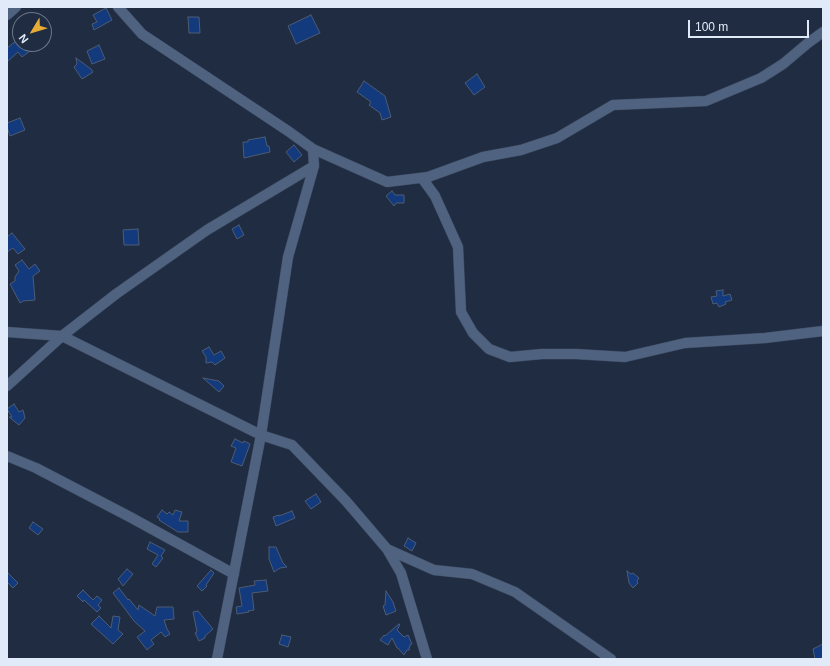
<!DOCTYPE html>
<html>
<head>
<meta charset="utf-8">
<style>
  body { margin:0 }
  #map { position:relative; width:830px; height:666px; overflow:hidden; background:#1f2c41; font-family:Helvetica,sans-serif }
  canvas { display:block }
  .frame { position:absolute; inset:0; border:8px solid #e1eaf8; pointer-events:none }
  .north { position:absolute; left:12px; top:12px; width:40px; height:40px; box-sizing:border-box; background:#1f2c41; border:1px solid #6d788a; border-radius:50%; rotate:232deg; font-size:11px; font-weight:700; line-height:16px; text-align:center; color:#e1eaf8 }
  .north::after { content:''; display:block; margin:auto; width:14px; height:18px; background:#e7ac36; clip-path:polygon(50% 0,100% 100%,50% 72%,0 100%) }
  .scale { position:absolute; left:688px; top:20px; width:121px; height:18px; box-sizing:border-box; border:2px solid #e1eaf8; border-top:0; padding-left:5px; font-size:12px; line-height:14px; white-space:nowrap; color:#e1eaf8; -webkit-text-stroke:3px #1f2c41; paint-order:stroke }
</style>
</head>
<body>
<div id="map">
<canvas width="830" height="666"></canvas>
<div class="frame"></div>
<div class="north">N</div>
<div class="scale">100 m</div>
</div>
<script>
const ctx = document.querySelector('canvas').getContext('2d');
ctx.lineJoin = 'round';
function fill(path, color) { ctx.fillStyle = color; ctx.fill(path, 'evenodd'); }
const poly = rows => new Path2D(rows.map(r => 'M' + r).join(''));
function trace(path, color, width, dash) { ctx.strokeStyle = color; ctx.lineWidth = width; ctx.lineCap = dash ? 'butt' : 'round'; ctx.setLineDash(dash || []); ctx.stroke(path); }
const building = poly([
  [106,8,112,20,94,30,92,24,97,22,93,15,106,8],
  [311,15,320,33,296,44,288,26,311,15],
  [188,17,199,17,200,33,189,33,188,17],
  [20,38,20,44,31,44,34,48,22,57,18,52,7,62,7,48,20,38],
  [99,45,105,59,92,64,87,51,99,45],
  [76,58,91,69,93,72,82,79,74,67,77,64,76,58],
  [477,74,485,87,474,95,465,83,477,74],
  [364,81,385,96,391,117,382,120,380,113,369,105,371,102,357,92,364,81],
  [20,118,25,130,10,136,7,127,7,123,20,118],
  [265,137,267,146,269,146,270,152,244,158,243,142,248,142,248,140,265,137],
  [294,145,302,155,294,162,286,152,294,145],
  [392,191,395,195,404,195,404,203,396,203,394,206,386,196,392,191],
  [239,225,244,235,237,239,232,229,239,225],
  [138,229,139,245,124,245,123,230,138,229],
  [12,233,25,249,18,254,13,248,7,252,7,237,12,233],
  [22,260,29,269,35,264,40,271,33,276,35,300,23,301,20,303,10,284,15,281,15,277,19,271,15,265,22,260],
  [723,290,723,296,730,294,732,300,725,302,726,304,719,307,717,303,713,304,711,297,717,296,716,291,723,290],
  [209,347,214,355,221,351,225,358,215,365,212,362,206,363,206,357,202,351,209,347],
  [203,378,219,381,224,386,219,392,203,378],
  [14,404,19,412,23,410,25,418,19,425,9,417,12,417,7,409,14,404],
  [235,439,243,443,244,441,250,444,242,466,231,462,236,448,231,446,235,439],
  [316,494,321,502,311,509,305,501,316,494],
  [162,510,167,514,169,512,173,515,175,510,182,512,179,521,188,521,188,532,178,532,159,520,160,519,157,517,162,510],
  [292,511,295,518,276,526,273,517,279,515,279,516,292,511],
  [33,522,43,529,38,535,29,528,33,522],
  [408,538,416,543,412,551,404,546,408,538],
  [150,542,165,550,161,556,163,558,156,567,152,564,158,555,147,549,150,542],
  [269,547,276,547,283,563,287,567,280,568,274,572,269,559,269,547],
  [127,569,133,574,123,586,118,579,127,569],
  [211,570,214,573,206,585,207,586,202,591,197,586,211,570],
  [627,571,631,574,633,573,639,578,637,581,638,583,633,588,629,583,627,571],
  [7,572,18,583,13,588,7,582,7,572],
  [266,580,268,591,252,593,254,610,248,611,249,612,237,614,236,607,242,606,239,588,255,585,254,581,266,580],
  [119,588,128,600,129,599,138,610,139,605,155,616,157,607,173,607,174,619,164,620,167,629,170,634,165,637,161,632,151,640,154,644,147,650,137,637,145,631,134,621,113,593,119,588],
  [83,590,93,600,97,596,102,600,98,605,101,608,97,612,84,600,83,602,77,596,83,590],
  [386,591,393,602,396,611,386,615,383,606,385,605,386,591],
  [198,611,213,629,205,636,205,638,199,641,195,633,197,632,193,612,198,611],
  [99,616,111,628,113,616,120,617,118,630,123,634,113,644,91,624,99,616],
  [399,624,400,625,397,630,404,637,408,635,412,644,410,645,409,650,407,650,404,655,398,648,397,648,392,638,388,645,380,640,384,635,385,636,399,624],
  [282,635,291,637,288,647,279,644,282,635],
  [823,644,823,658,815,659,813,649,823,644]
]);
const minor = poly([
  [118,7,142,34,288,131,313,149,314,166,288,257,261,435,217,659],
  [7,15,16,7],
  [313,149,387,182,428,177,483,157,521,150,557,138,613,105,706,101,761,78,783,64,808,43,823,32],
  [422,178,435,196,458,247,461,312,473,333,489,349,510,357,542,354,576,354,625,357,685,343,765,338,823,331],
  [7,332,62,336,261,435,292,445,346,501,387,549,401,573,427,659],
  [7,386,62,336,116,294,207,230,314,166],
  [7,456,36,468,130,517,234,574],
  [387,549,434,570,472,574,515,592,611,659]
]);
fill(building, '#133a7c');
trace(building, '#4e5c74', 1);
trace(minor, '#3a475b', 11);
trace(minor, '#4f6280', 10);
</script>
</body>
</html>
